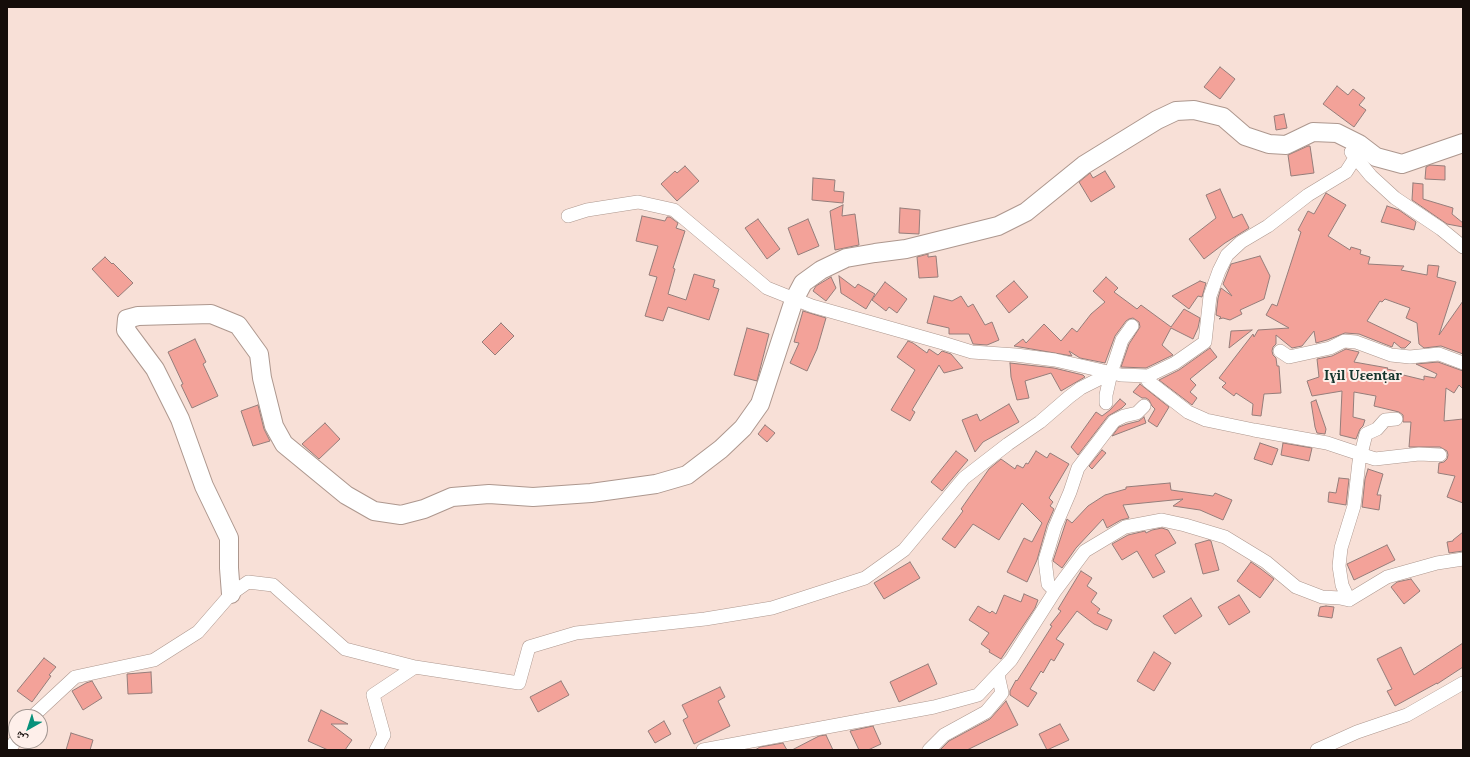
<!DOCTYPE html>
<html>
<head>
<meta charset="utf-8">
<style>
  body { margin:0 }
  #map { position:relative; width:1470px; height:757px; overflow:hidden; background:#f8e0d7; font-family:Lora,"Noto Naskh Arabic",serif }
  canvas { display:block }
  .frame { position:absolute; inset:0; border:8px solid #150d0a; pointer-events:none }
  .north { position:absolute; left:8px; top:709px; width:40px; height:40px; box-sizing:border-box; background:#feefea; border:1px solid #a19590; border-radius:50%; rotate:219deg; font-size:11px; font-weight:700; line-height:16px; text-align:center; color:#150d0a }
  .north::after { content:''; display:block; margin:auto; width:14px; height:18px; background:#08917b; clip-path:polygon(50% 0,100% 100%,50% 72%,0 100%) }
</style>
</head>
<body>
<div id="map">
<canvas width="1470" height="757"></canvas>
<div class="frame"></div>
<div class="north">ش</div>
</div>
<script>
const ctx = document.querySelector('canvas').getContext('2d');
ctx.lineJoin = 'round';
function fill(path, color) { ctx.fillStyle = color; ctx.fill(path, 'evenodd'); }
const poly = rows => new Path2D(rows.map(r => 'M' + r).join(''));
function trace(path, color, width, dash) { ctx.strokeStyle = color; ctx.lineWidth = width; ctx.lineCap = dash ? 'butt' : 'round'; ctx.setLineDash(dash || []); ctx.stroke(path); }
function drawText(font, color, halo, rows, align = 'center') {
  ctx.font = font + ' Lora,serif'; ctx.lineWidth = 4; ctx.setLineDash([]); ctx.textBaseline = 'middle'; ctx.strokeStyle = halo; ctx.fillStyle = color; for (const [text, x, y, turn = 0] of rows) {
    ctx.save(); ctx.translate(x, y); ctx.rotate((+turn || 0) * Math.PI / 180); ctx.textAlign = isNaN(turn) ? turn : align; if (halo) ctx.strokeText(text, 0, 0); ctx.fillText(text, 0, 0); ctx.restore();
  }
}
const building = poly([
  [1220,67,1235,79,1220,99,1204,87,1220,67],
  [1337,86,1348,95,1353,89,1365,98,1359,105,1366,110,1354,127,1323,104,1337,86],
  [1284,114,1287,128,1276,130,1274,116,1284,114],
  [1308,146,1310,146,1314,173,1291,176,1288,155,1308,146],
  [1430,165,1445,166,1445,180,1425,179,1426,167,1430,165],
  [685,166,699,181,677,201,661,184,675,171,677,173,685,166],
  [1105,171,1115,187,1091,202,1079,182,1090,173,1093,178,1105,171],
  [813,178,835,180,834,191,844,192,843,203,812,200,813,178],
  [1413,183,1423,184,1423,199,1453,208,1452,214,1463,223,1463,227,1447,224,1412,200,1413,183],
  [1220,189,1233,218,1242,214,1249,228,1225,243,1204,259,1189,239,1216,218,1206,195,1220,189],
  [1326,193,1346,205,1328,236,1350,250,1351,247,1361,250,1360,254,1370,257,1368,264,1404,266,1401,270,1427,275,1428,265,1439,266,1437,277,1456,282,1439,335,1463,301,1463,354,1441,346,1424,348,1419,344,1417,323,1406,318,1410,308,1385,299,1382,302,1380,301,1367,321,1411,342,1405,348,1401,348,1394,342,1392,347,1359,334,1345,333,1327,340,1316,343,1314,331,1302,346,1292,348,1276,335,1276,344,1273,347,1272,351,1273,355,1276,358,1277,366,1279,366,1281,393,1264,394,1261,416,1252,415,1253,404,1236,393,1234,396,1222,387,1226,383,1219,378,1253,334,1254,337,1258,330,1289,328,1266,315,1272,304,1277,306,1301,232,1298,230,1308,211,1314,214,1326,193],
  [843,205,842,216,855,214,859,245,835,250,830,211,843,205],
  [1387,206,1399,210,1416,222,1414,230,1381,222,1387,206],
  [900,208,920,210,919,234,899,233,900,208],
  [642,216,665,221,667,217,670,217,678,223,676,228,685,231,673,268,675,269,668,294,686,300,694,274,715,280,713,287,719,289,709,320,668,307,663,321,645,316,657,277,649,275,658,246,636,241,642,216],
  [758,219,780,249,767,259,745,228,758,219],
  [808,219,819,246,798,255,788,228,808,219],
  [928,254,928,257,936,256,938,277,919,278,917,257,928,254],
  [1260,256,1270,276,1264,299,1240,310,1242,314,1230,320,1223,318,1219,319,1221,317,1216,315,1218,298,1221,288,1232,296,1223,284,1231,264,1260,256],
  [105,257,112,264,113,263,133,283,118,297,92,269,105,257],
  [839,276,855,288,858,284,875,294,866,309,841,293,839,276],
  [831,277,836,288,826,301,813,291,816,286,831,277],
  [1106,277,1118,288,1114,292,1137,309,1141,305,1171,327,1184,309,1200,318,1198,328,1193,339,1171,328,1162,345,1173,355,1146,368,1121,367,1129,344,1140,327,1139,322,1133,318,1129,319,1126,321,1115,336,1105,363,1080,358,1069,351,1072,356,1014,346,1023,339,1026,343,1044,324,1061,341,1072,328,1077,332,1091,314,1105,302,1093,291,1106,277],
  [1014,281,1028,297,1009,313,996,296,1014,281],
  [1200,281,1206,283,1202,297,1198,296,1189,309,1172,296,1200,281],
  [885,282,907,299,897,313,889,307,886,311,872,300,885,282],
  [934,296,952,301,961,296,968,307,973,304,985,325,992,322,999,340,987,345,973,344,969,334,949,334,949,328,927,323,934,296],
  [803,311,826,318,817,349,807,371,790,363,799,343,794,342,803,311],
  [501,323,514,336,495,355,482,342,501,323],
  [747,328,769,334,757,381,734,375,747,328],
  [1252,330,1229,348,1231,331,1252,330],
  [195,339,206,362,203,364,218,396,192,408,181,385,183,384,168,352,195,339],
  [908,341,913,343,927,353,929,349,938,355,942,351,951,354,963,368,944,373,939,365,912,410,915,412,910,421,891,410,915,370,897,357,908,341],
  [1210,348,1217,357,1190,379,1196,385,1190,392,1197,398,1192,405,1159,380,1179,370,1210,348],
  [1346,349,1359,352,1354,362,1388,368,1387,369,1396,371,1395,373,1424,380,1424,376,1435,378,1437,374,1416,364,1438,362,1463,371,1463,389,1459,385,1454,393,1446,388,1444,421,1463,419,1463,503,1447,497,1455,476,1438,473,1439,463,1444,462,1447,459,1448,455,1447,451,1440,447,1409,447,1411,422,1403,422,1403,415,1399,412,1374,406,1376,396,1354,392,1353,417,1365,420,1363,426,1360,429,1356,439,1340,435,1342,391,1312,396,1307,381,1319,377,1317,359,1332,356,1346,349],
  [1010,363,1054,368,1083,375,1085,377,1061,391,1051,373,1025,381,1029,398,1017,400,1011,377,1010,363],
  [1140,384,1169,407,1157,427,1148,421,1155,409,1152,406,1149,400,1146,398,1142,398,1133,392,1140,384],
  [1120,399,1126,404,1122,408,1108,416,1078,455,1071,447,1096,412,1102,416,1110,410,1120,399],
  [1316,400,1326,429,1325,434,1317,433,1315,427,1311,402,1316,400],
  [1009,404,1019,422,983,442,975,452,962,420,977,414,980,421,1009,404],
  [258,405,264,429,270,441,253,446,241,411,258,405],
  [1144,417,1146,423,1112,436,1119,427,1127,424,1139,421,1144,417],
  [325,423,340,439,319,459,302,444,325,423],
  [765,425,775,433,767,442,758,434,765,425],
  [1260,443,1278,449,1272,465,1254,459,1260,443],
  [1283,443,1312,448,1309,461,1281,455,1283,443],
  [1102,450,1106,453,1092,469,1089,466,1102,450],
  [956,451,968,460,942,491,931,482,956,451],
  [1036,451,1047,458,1050,453,1069,464,1049,498,1053,502,1050,506,1054,509,1047,525,1037,560,1027,582,1007,572,1024,538,1032,542,1042,523,1022,503,999,540,973,524,955,548,942,539,963,511,961,509,989,469,1001,459,1015,469,1017,465,1023,468,1026,463,1028,464,1036,451],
  [1368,469,1383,474,1377,495,1381,495,1379,510,1362,507,1365,479,1368,469],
  [1339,478,1349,479,1346,505,1328,502,1329,492,1336,493,1339,478],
  [1170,483,1171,490,1213,496,1215,493,1232,500,1223,520,1200,510,1173,506,1183,499,1123,505,1129,518,1121,520,1107,528,1103,519,1076,548,1062,568,1053,561,1067,519,1072,523,1088,506,1105,495,1126,489,1126,487,1170,483],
  [1162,528,1168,530,1176,543,1155,555,1165,572,1153,578,1137,551,1122,560,1112,544,1128,535,1145,531,1146,533,1152,530,1162,528],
  [1463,532,1463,551,1449,553,1447,542,1453,541,1453,540,1463,532],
  [1209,540,1211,541,1219,570,1203,574,1195,544,1209,540],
  [1387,545,1395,560,1354,580,1347,564,1387,545],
  [910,562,920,578,884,599,874,583,910,562],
  [1251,562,1261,569,1274,579,1260,598,1237,581,1251,562],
  [1081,571,1092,578,1087,586,1097,593,1091,602,1100,609,1097,613,1112,620,1107,630,1094,624,1077,611,1056,639,1064,644,1054,661,1051,659,1043,673,1041,671,1030,689,1037,693,1028,707,1010,695,1010,691,1016,680,1017,681,1052,626,1050,625,1061,611,1058,609,1081,571],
  [1411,579,1420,591,1404,604,1391,587,1397,582,1411,579],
  [1024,594,1038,600,1035,608,1001,659,989,652,990,650,981,644,989,633,969,620,978,606,990,613,992,611,996,614,1004,595,1021,602,1024,594],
  [1239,595,1250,612,1229,625,1218,607,1239,595],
  [1191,598,1202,616,1175,634,1163,616,1191,598],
  [1326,606,1334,607,1332,618,1318,616,1320,607,1326,606],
  [1463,643,1463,667,1437,684,1437,683,1395,706,1387,691,1392,689,1377,659,1401,647,1414,675,1463,643],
  [1154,652,1171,663,1154,691,1137,681,1154,652],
  [44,658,56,667,49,675,51,676,32,702,17,691,44,658],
  [928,664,937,684,899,702,890,682,928,664],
  [151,672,152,693,128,694,127,674,151,672],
  [92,681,102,698,83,710,72,691,86,683,92,681],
  [561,681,569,695,538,712,530,697,561,681],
  [720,687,725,697,718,701,730,726,694,744,683,720,688,717,682,705,720,687],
  [1006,701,1018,725,967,750,940,750,949,741,990,719,1006,701],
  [321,710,348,724,331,724,352,740,345,750,328,750,308,741,321,710],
  [664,721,671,734,655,743,648,731,664,721],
  [1060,724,1069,740,1047,750,1039,734,1060,724],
  [873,726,881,744,868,750,859,750,850,731,873,726],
  [71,733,93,740,90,750,66,750,71,733],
  [826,735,833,750,792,750,819,736,826,735],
  [783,743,787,750,755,750,760,747,783,743]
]);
const street = poly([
  [1351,152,1371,176,1395,198,1441,229,1463,247],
  [568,216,587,210,638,202,674,210,767,288,812,306,943,343,972,352,1016,355,1055,360,1121,375,1148,376,1175,363,1205,342,1210,296,1219,271,1227,255,1241,242,1268,226,1308,195,1346,172,1355,158,1359,144],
  [1280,351,1289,357,1330,348,1344,341,1356,342,1391,355,1410,357,1439,354,1463,363],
  [1145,376,1148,381,1188,412,1206,420,1254,430,1327,443,1375,459,1419,454,1440,455],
  [1106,403,1106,395,1111,373,1122,340,1132,326],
  [1055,591,1048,584,1045,560,1055,527,1070,492,1078,468,1114,421,1124,416,1137,413,1144,406],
  [1349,600,1342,585,1339,566,1341,548,1354,506,1359,462,1366,434,1377,429,1385,420,1396,419],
  [32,717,75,677,154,660,198,632,231,594,248,582,273,585,345,649,415,667,519,683,529,647,576,633,705,619,772,608,865,578,904,550,964,478,1008,444,1040,422,1069,397,1081,388,1111,373],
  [9,750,16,740],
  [376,750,384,735,373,695,415,667],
  [703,750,934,707,978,695,1011,660,1055,591,1085,551,1125,527,1162,520,1185,525,1225,537,1266,562,1296,587,1322,597,1340,598,1349,600,1387,577,1437,563,1463,559],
  [929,750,944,735,986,712,1002,693,998,675],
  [1317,750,1357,732,1407,715,1463,683]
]);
const secondary = poly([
  [231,594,229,568,229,538,204,486,180,419,155,369,126,330,127,319,138,316,211,314,238,325,259,354,262,378,274,426,284,444,346,495,374,511,401,515,424,509,452,497,489,494,533,497,591,493,656,484,687,475,721,449,743,428,760,404,794,300,803,283,821,270,846,258,875,253,906,249,998,226,1026,212,1084,165,1157,120,1176,111,1194,110,1223,117,1245,136,1269,144,1286,145,1313,132,1337,133,1359,144,1376,157,1402,164,1463,143]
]);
const quarterNames = [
  ["Iɣil Uɛenṭar",1363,376]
];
fill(building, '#f3a299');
trace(building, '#957d7a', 1);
trace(street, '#ad978e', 14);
trace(secondary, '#ad978e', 20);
trace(street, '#fff', 13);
trace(secondary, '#fff', 18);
drawText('bold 14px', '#15352d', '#feefea', quarterNames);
</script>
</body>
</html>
